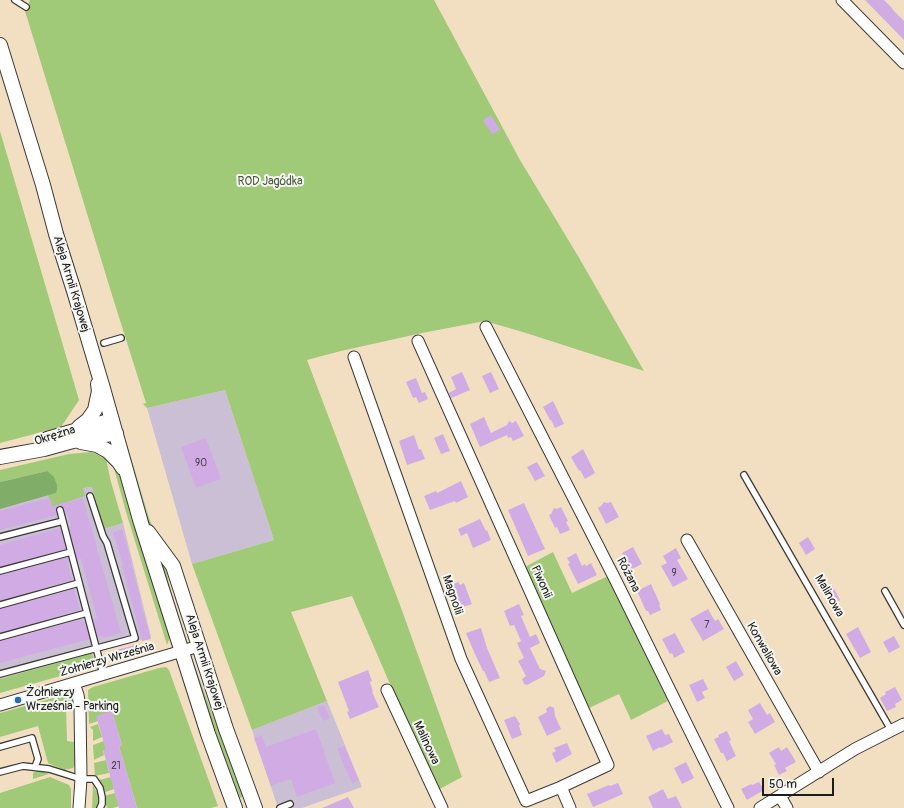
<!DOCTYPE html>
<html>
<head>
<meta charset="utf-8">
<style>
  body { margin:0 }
  #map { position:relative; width:904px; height:808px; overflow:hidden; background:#f2dfc2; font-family:Pangolin,sans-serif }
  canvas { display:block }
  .scale { position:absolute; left:762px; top:778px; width:72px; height:18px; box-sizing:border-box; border:2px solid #1c1c1c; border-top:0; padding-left:5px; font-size:12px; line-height:14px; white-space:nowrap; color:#1c1c1c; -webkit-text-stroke:3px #f6f6f2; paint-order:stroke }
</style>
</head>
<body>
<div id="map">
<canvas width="904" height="808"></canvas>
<div class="scale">50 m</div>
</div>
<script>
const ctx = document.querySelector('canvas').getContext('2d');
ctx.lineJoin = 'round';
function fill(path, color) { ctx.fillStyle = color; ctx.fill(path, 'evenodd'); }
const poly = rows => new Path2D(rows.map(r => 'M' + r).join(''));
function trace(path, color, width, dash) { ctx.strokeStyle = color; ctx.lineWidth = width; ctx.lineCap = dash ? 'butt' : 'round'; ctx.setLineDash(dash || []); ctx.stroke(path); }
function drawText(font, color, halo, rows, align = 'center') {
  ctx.font = font + ' Pangolin,sans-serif'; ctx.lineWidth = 4; ctx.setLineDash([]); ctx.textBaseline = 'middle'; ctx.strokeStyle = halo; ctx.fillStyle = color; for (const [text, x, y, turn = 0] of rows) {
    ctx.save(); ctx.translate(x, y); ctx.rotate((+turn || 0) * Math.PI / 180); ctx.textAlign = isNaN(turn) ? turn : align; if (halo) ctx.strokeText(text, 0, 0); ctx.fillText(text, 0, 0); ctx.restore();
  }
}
const industrial = poly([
  [225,390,274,540,192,564,147,408],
  [92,487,104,529,123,523,151,637,0,679,0,499,42,491],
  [327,701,362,787,302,808,278,808,252,730]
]);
const green = poly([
  [30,0,434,0,520,160,578,256,644,371,526,333,485,321,422,333,341,351,307,360,400,605,462,777,436,791,352,596,291,612,327,701,252,730,192,564,274,540,225,390,147,408,143,404,146,403,112,295,25,11],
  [0,131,79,400,61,427,0,443],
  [124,439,126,441,148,515,162,552,172,597,186,639,187,643,185,644,144,514],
  [92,452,106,459,111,482,123,523,104,529,92,487,83,488,85,496,52,507,48,495,56,493,47,471,0,482,0,470,69,454],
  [112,461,122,476,169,631,169,640,167,645,126,512],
  [553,552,572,593,608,576,668,701,631,720,619,694,589,708,525,567],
  [92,653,96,666,0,693,0,679],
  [191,656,216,724,230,757,245,796,237,799,189,658],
  [166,667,169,670,218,806,211,808,137,808,119,746,122,745,112,712,98,721,89,724,88,690,93,687,159,668],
  [71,695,73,697,74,706,66,706,67,741,74,742,76,763,73,768,64,770,48,763,38,726,0,737,0,713,57,697,63,696,66,698],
  [98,724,102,737,93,741,93,730,90,727],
  [104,741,106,750,103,751,104,755,94,760,93,745],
  [106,760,109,773,95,776,94,763],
  [40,770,49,774,33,779,33,773],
  [50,777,69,785,71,789,71,808,0,808,0,793],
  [111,777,114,789,103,793,99,780],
  [93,785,96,791,99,799,98,804,96,808,92,808],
  [115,793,119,806,113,808,107,808,104,796]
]);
const forest = poly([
  [47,471,54,477,57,485,57,489,56,493,0,509,0,482]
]);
const building = poly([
  [865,0,884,0,893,9,892,9,904,21,904,40],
  [491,115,500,130,492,134,483,120],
  [462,372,470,390,451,398,449,393,456,389,451,377],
  [491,372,499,389,490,393,482,376],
  [416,378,422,393,425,392,428,399,419,403,416,397,413,398,406,382],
  [553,401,564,424,555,428,551,420,550,420,543,407],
  [484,417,491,433,507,425,509,421,512,423,516,421,524,436,513,441,511,437,508,438,507,435,480,447,470,424],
  [443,434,450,451,441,454,434,438],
  [414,435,419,450,421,449,425,459,407,465,399,441],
  [206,438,221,479,196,488,181,447],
  [583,449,595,473,585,479,580,470,579,471,571,457],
  [537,462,545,476,535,481,527,467],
  [461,481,468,497,456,503,455,501,430,510,424,496,436,491,437,493],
  [50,498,52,506,83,498,121,633,103,638,102,636,98,637,93,619,97,618,81,559,77,560,69,526,71,526,67,512,65,513,63,507,59,506,57,507,56,511,57,515,0,530,0,511],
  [604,502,607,503,611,502,619,517,606,524,598,508,602,505],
  [524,503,545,549,528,556,508,510],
  [561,507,568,521,566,522,570,530,560,534,557,527,555,528,549,515,551,514,554,508,557,509],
  [480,519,486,531,487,530,491,540,473,548,467,533,461,536,458,529],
  [60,528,66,549,0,567,0,545],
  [122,529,132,563,131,563,141,601,140,601,151,639,142,641,122,566,123,565,113,533],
  [808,537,815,549,806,555,799,543],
  [633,547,642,564,630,570,622,553],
  [676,548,681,558,677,560,688,579,673,587,661,566,667,563,663,556],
  [576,553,582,566,585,564,586,566,591,563,597,575,578,584,568,564,570,563,567,558],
  [68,557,69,562,67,562,72,580,0,601,0,575],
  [458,582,460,585,464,583,472,604,460,608,457,600,455,600,450,586],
  [651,584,660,604,659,605,661,610,650,615,648,611,646,611,637,591],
  [832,585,840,600,830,606,821,591],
  [74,589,80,610,0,633,0,609],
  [519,604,524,615,521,616,530,637,536,634,540,643,530,648,540,669,546,671,544,676,527,685,524,684,522,679,526,676,518,661,524,658,517,643,521,641,514,625,510,626,504,611],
  [708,609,715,621,718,619,724,629,703,641,690,619],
  [82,619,83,622,85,621,90,639,0,663,0,641],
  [858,627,871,652,860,658,846,634],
  [481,628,487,648,500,678,489,682,484,671,483,671,474,652,466,633],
  [675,633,685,652,674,658,672,653,670,654,662,639],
  [894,636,900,647,889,653,883,642],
  [139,644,142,651,112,660,109,652],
  [736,661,744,675,734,681,726,667],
  [368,670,372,681,370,682,373,692,372,692,379,707,350,719,347,712,349,711,338,682],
  [703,679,708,689,702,692,705,698,697,702,689,685],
  [895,687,902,700,895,704,896,707,887,711,880,698,886,694,885,692],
  [760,703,767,715,770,713,775,722,755,734,748,722,753,719,748,710],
  [324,705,330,718,323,721,317,708],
  [550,706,554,708,555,716,561,729,547,736,538,717,547,712,546,709],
  [112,711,122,745,119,746,137,808,119,808,103,750,106,750,96,716],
  [515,716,520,724,519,726,522,735,512,739,504,720],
  [316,729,335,783,297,797,291,779,271,786,254,738,262,735,266,747],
  [662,729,665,735,669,734,673,742,661,748,660,747,653,751,646,736],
  [727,731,731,740,729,741,736,756,727,761,723,753,721,753,714,739,719,737,718,735],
  [567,743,572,754,556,763,552,753,556,751,554,748],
  [344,746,359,780,352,783,337,749],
  [779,747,781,751,787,747,796,762,785,768,787,771,779,775,774,765,776,764,769,753],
  [686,762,694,778,682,784,674,768],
  [759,782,764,790,747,800,741,789,751,784,752,785],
  [618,783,623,794,593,807,587,794,609,785,610,786],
  [663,789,668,799,676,796,682,808,653,808,648,797],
  [348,797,354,808,322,808]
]);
const service = poly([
  [15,0,26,7],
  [104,343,121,338],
  [744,475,891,730],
  [60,510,103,674],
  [0,537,63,521],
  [0,571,71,552],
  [885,591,904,625],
  [0,605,79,583],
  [0,637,87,613],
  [0,674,135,638,107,543,103,536,90,496],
  [0,747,32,738,38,759,35,767],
  [0,772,23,766,49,769,81,779,94,779,100,788,102,797,102,804,100,808],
  [280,808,290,804]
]);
const minor = poly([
  [842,0,904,63],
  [486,327,616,581,728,808],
  [418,341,608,765,561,787,570,808],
  [354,357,461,659,526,801,561,787],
  [687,540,819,772],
  [74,683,78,695,80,707,81,779,79,808],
  [387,690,442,808],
  [0,705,199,646],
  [780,796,787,808],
  [760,808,855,749,904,724]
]);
const tertiary = poly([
  [0,45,43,185,56,234,74,291,102,385,141,523,208,734,235,808],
  [79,427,88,420,95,410,99,391,98,384],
  [47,439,112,420],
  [81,442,97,445,108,451,119,462,123,468],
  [0,457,44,449,73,441,116,433],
  [148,532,173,566,226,729,255,808]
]);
const markers = [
  [18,700,4,"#1f6fb2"]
];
const numberNames = [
  ["90",201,463],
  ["9",674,573],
  ["7",707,625],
  ["21",116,766]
];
const parkNames = [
  ["ROD Jagódka",270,182]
];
const streetNames = [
  ["Aleja Armii Krajowej",71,284,73],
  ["Okrężna",55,436,-17],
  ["Różana",628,575,63],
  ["Piwonii",541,582,66],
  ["Magnolii",452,595,71],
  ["Malinowa",829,596,60],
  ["Konwaliowa",764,649,60],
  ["Żołnierzy Września",107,660,-16],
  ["Aleja Armii Krajowej",204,662,72],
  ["Malinowa",426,743,65]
];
const poiNames = [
  ["Żołnierzy",26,693],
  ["Września - Parking",26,707]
];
fill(industrial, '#cbbfd5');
fill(green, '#a0ca77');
fill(forest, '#80ae68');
fill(building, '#d1ace4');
trace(service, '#3c3935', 8);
trace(minor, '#3c3935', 13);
trace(tertiary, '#3c3935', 16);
trace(service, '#fff', 5.5);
trace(minor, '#fff', 11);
trace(tertiary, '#fff', 14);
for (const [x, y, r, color] of markers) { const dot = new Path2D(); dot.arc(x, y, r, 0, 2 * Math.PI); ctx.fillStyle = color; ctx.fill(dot); trace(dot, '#f6f6f2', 1.5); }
drawText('10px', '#49404e', null, numberNames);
drawText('12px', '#4a593c', '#f6f6f2', parkNames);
drawText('12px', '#1c1c1c', '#f6f6f2', streetNames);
drawText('12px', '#1c1c1c', '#f6f6f2', poiNames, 'left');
</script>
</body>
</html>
